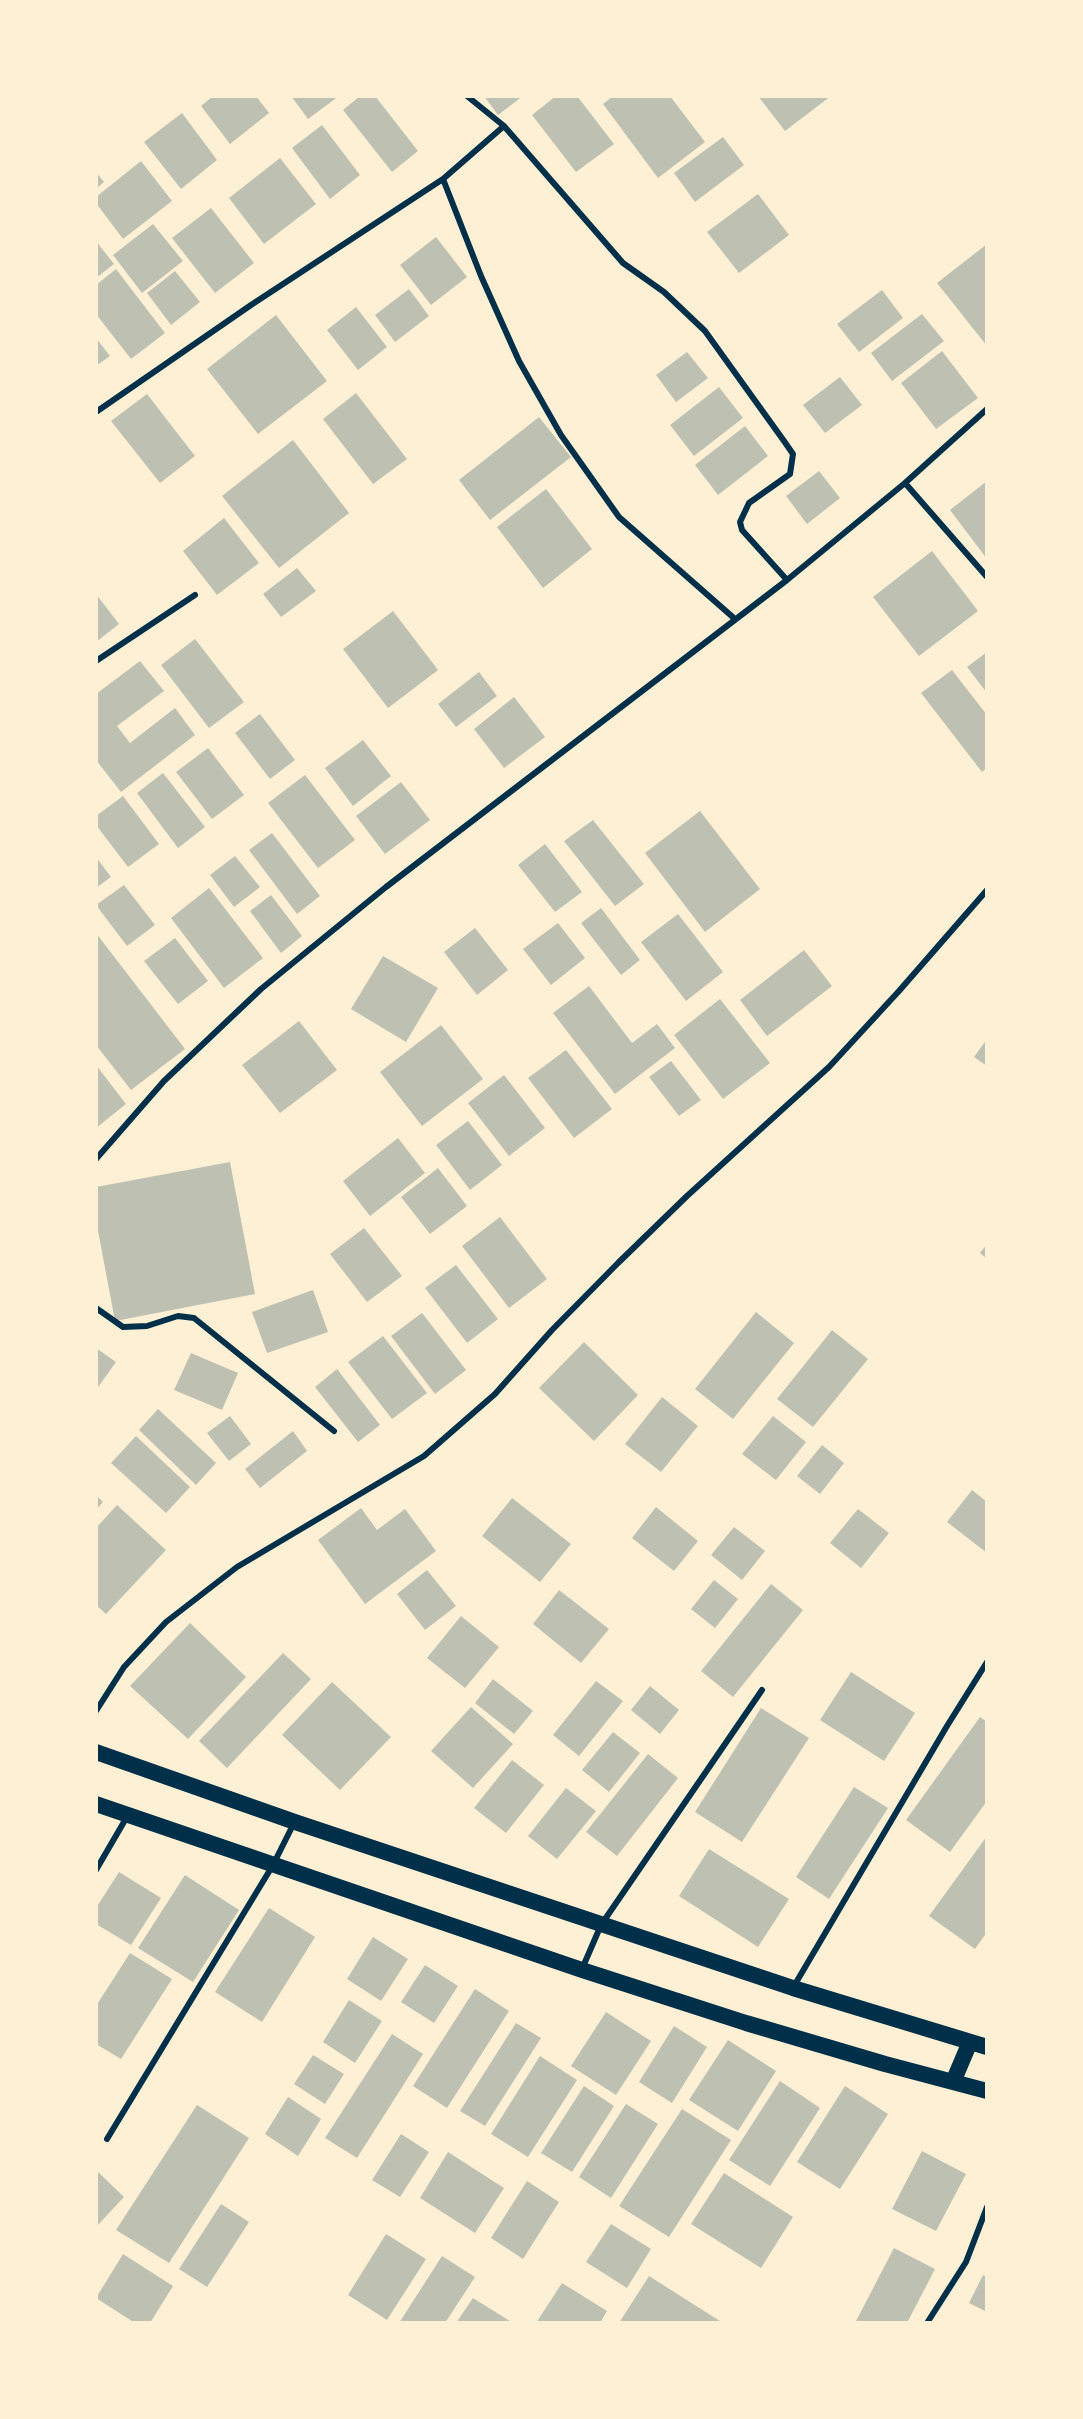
<!DOCTYPE html>
<html>
<head>
<meta charset="utf-8">
<style>
  body { margin:0 }
  #map { position:relative; width:1083px; height:2419px; overflow:hidden; background:#fdf0d5; font-family:Jost,sans-serif }
  canvas { display:block }
  .frame { position:absolute; inset:0; border:98px solid #fdf0d5; pointer-events:none }
</style>
</head>
<body>
<div id="map">
<canvas width="1083" height="2419"></canvas>
<div class="frame"></div>
</div>
<script>
const ctx = document.querySelector('canvas').getContext('2d');
ctx.lineJoin = 'round';
function fill(path, color) { ctx.fillStyle = color; ctx.fill(path, 'evenodd'); }
const poly = rows => new Path2D(rows.map(r => 'M' + r).join(''));
function trace(path, color, width, dash) { ctx.strokeStyle = color; ctx.lineWidth = width; ctx.lineCap = dash ? 'butt' : 'round'; ctx.setLineDash(dash || []); ctx.stroke(path); }
const building = poly([
  [213,96,256,96,269,113,230,144,201,106],
  [291,96,339,96,308,119],
  [360,96,375,96,418,151,392,172,343,110],
  [484,96,523,96,498,115],
  [556,96,577,96,614,144,576,172,532,115],
  [613,96,670,96,705,142,658,178,603,104],
  [758,96,831,96,785,131],
  [182,113,217,160,181,189,144,142],
  [322,125,360,175,330,199,292,148],
  [723,137,744,165,695,202,674,173],
  [280,158,316,204,264,244,229,198],
  [141,161,172,201,123,239,96,203,96,197],
  [96,172,104,182,96,189],
  [758,194,789,235,739,273,707,232],
  [211,208,254,263,215,293,172,238],
  [153,224,183,261,142,293,113,255],
  [436,237,467,277,431,305,400,265],
  [96,241,114,264,96,278],
  [987,244,987,346,937,283],
  [116,269,165,333,131,359,96,314,96,285],
  [175,271,200,302,171,325,147,293],
  [409,289,429,316,395,342,375,315],
  [882,290,903,318,859,352,837,324],
  [356,307,387,347,358,370,327,330],
  [922,314,944,341,892,381,871,353],
  [276,315,327,381,258,434,207,369],
  [96,338,110,356,96,366],
  [942,351,978,398,936,429,901,383],
  [687,352,708,378,676,402,656,375],
  [840,377,862,405,825,433,803,405],
  [719,387,743,418,694,456,670,425],
  [356,393,407,459,373,484,323,419],
  [147,394,195,456,160,483,111,421],
  [539,417,571,457,490,520,459,480],
  [745,426,768,456,718,495,695,465],
  [293,440,349,513,279,568,222,496],
  [819,471,840,498,807,524,786,496],
  [987,481,987,559,950,510],
  [546,489,592,549,543,588,497,527],
  [224,518,259,563,217,595,183,551],
  [932,551,978,611,919,656,873,597],
  [297,568,316,591,281,617,263,594],
  [96,594,119,624,96,642],
  [393,611,438,670,388,708,343,649],
  [195,639,244,702,209,728,161,665],
  [987,652,987,693,967,667],
  [140,661,164,691,117,726,130,743,175,708,195,735,121,792,96,760,96,694],
  [952,670,987,715,987,767,982,772,921,693],
  [479,672,497,696,456,727,438,704],
  [514,697,545,737,504,768,474,729],
  [260,714,295,760,270,779,235,733],
  [363,740,391,776,353,806,325,768],
  [208,748,244,795,212,819,176,772],
  [163,773,205,827,178,848,137,793],
  [305,775,355,840,318,868,268,803],
  [401,782,430,820,385,854,356,816],
  [123,796,159,844,128,867,96,825,96,816],
  [700,811,760,889,705,932,645,853],
  [593,820,644,884,615,906,564,841],
  [272,833,320,896,297,914,249,850],
  [545,844,582,892,555,912,518,865],
  [235,856,260,887,234,907,210,875],
  [96,857,111,877,96,888],
  [124,885,155,925,127,946,96,905],
  [209,888,263,958,224,988,171,918],
  [271,895,302,936,281,953,250,911],
  [601,908,640,960,621,975,581,923],
  [678,914,723,972,686,1001,641,942],
  [558,923,585,958,551,985,523,949],
  [475,928,508,970,477,995,444,952],
  [96,933,185,1049,131,1090,96,1045],
  [175,938,208,981,178,1004,144,961],
  [804,950,832,986,767,1036,740,1000],
  [383,956,438,988,406,1042,351,1009],
  [589,986,632,1043,657,1024,675,1048,615,1094,553,1013],
  [720,999,770,1063,723,1099,674,1035],
  [299,1021,337,1070,280,1113,242,1065],
  [441,1025,483,1079,422,1126,380,1072],
  [987,1039,987,1066,974,1057],
  [566,1050,612,1109,574,1138,528,1078],
  [671,1061,701,1100,679,1116,649,1077],
  [96,1065,126,1104,96,1128],
  [504,1075,545,1128,509,1156,468,1103],
  [468,1121,502,1165,470,1190,436,1145],
  [398,1138,425,1173,370,1216,343,1181],
  [230,1162,255,1294,115,1321,96,1220,96,1187],
  [438,1168,467,1206,430,1234,401,1197],
  [500,1217,547,1279,509,1308,462,1246],
  [364,1228,402,1276,367,1302,330,1254],
  [987,1244,987,1259,980,1253],
  [456,1265,498,1319,467,1343,425,1288],
  [313,1290,328,1332,267,1353,252,1312],
  [756,1312,794,1343,733,1419,695,1389],
  [422,1313,466,1370,435,1394,391,1336],
  [832,1330,868,1359,813,1427,777,1399],
  [383,1336,427,1393,392,1419,348,1362],
  [584,1342,638,1395,594,1441,539,1388],
  [96,1348,116,1362,96,1390],
  [191,1353,238,1373,222,1410,174,1390],
  [337,1369,380,1425,358,1442,315,1387],
  [662,1397,698,1426,661,1472,625,1444],
  [158,1409,216,1463,196,1485,139,1430],
  [230,1416,251,1444,229,1461,207,1433],
  [773,1416,806,1442,776,1480,742,1454],
  [293,1431,307,1451,260,1488,245,1469],
  [136,1436,190,1487,166,1513,111,1463],
  [822,1445,844,1463,820,1494,797,1476],
  [972,1490,987,1502,987,1553,947,1522],
  [96,1495,103,1502,96,1510],
  [512,1498,571,1544,540,1582,482,1536],
  [117,1505,166,1550,106,1614,96,1605,96,1528],
  [656,1507,698,1541,674,1571,632,1538],
  [361,1508,377,1530,405,1509,436,1551,365,1604,318,1540],
  [858,1509,889,1533,861,1568,830,1543],
  [734,1527,765,1551,742,1580,711,1555],
  [427,1570,456,1606,425,1630,397,1594],
  [714,1580,738,1599,715,1628,691,1609],
  [771,1584,803,1610,733,1697,701,1671],
  [559,1590,609,1629,581,1663,533,1624],
  [461,1616,499,1647,465,1688,427,1658],
  [190,1623,246,1677,188,1739,130,1686],
  [283,1653,311,1679,227,1768,199,1741],
  [851,1672,915,1713,884,1761,820,1720],
  [493,1679,533,1711,514,1734,475,1703],
  [596,1681,623,1701,579,1756,553,1735],
  [332,1682,391,1737,340,1790,282,1735],
  [650,1686,679,1710,660,1734,631,1710],
  [471,1707,513,1744,473,1788,431,1751],
  [761,1708,809,1738,742,1842,695,1812],
  [980,1717,987,1722,987,1801,950,1852,906,1820],
  [613,1732,640,1753,609,1792,582,1770],
  [648,1754,678,1778,617,1856,586,1832],
  [512,1760,544,1785,506,1833,474,1808],
  [854,1787,888,1808,829,1899,796,1877],
  [566,1788,596,1811,557,1859,528,1836],
  [987,1836,987,1932,975,1949,929,1916],
  [709,1849,789,1899,758,1947,679,1896],
  [119,1872,161,1898,131,1945,96,1924,96,1908],
  [185,1875,239,1910,193,1982,138,1948],
  [269,1908,315,1937,262,2022,215,1992],
  [373,1937,408,1959,381,2001,347,1979],
  [130,1953,172,1979,121,2059,96,2044,96,2006],
  [425,1965,458,1986,434,2023,401,2002],
  [475,1989,509,2011,447,2108,413,2086],
  [349,2000,382,2021,355,2063,323,2042],
  [606,2012,651,2041,616,2095,571,2066],
  [516,2023,541,2038,485,2126,460,2111],
  [674,2026,707,2047,672,2103,639,2082],
  [392,2034,423,2054,357,2158,325,2138],
  [728,2040,776,2071,738,2131,689,2100],
  [313,2055,344,2074,325,2104,294,2084],
  [540,2056,577,2080,528,2157,491,2134],
  [780,2081,820,2108,770,2186,729,2160],
  [584,2086,614,2106,572,2172,541,2153],
  [845,2086,888,2114,840,2189,797,2162],
  [288,2097,321,2119,298,2156,265,2134],
  [626,2104,658,2124,611,2198,579,2177],
  [197,2105,249,2138,169,2263,116,2230],
  [682,2109,731,2140,669,2237,619,2206],
  [401,2134,429,2152,400,2197,372,2180],
  [922,2151,966,2174,936,2231,892,2209],
  [448,2152,504,2188,475,2233,420,2198],
  [96,2170,124,2197,96,2227],
  [724,2173,793,2217,761,2268,691,2224],
  [527,2181,559,2202,523,2259,491,2238],
  [221,2204,249,2222,207,2287,179,2269],
  [611,2224,651,2249,627,2288,586,2262],
  [386,2234,426,2259,387,2320,348,2295],
  [894,2248,935,2269,907,2323,855,2323],
  [123,2254,173,2286,150,2323,135,2323,96,2298],
  [442,2256,475,2277,445,2323,399,2323],
  [983,2275,987,2277,987,2312,969,2303],
  [649,2276,723,2323,619,2323],
  [562,2283,607,2311,600,2323,536,2323],
  [473,2298,513,2323,456,2323]
]);
const minor = poly([
  [467,96,504,126,623,263,664,292,705,331,784,441,793,454,790,474,749,503,740,522,742,530,787,580],
  [443,179,481,276,519,361,561,435,619,517,735,619],
  [96,412,251,305,443,179,504,126],
  [905,483,987,577],
  [96,661,195,595],
  [96,1159,164,1081,261,989,386,887,787,580,905,483,987,409],
  [96,1308,123,1327,147,1326,178,1316,194,1318,334,1431],
  [96,1711,124,1667,166,1622,237,1567,424,1456,495,1394,552,1330,618,1263,687,1196,829,1067,899,991,987,890],
  [96,1870,128,1815],
  [582,1969,601,1925,762,1690],
  [794,1986,947,1726,987,1662],
  [107,2139,273,1865,294,1823],
  [927,2323,966,2262,987,2207]
]);
const trunk = poly([
  [96,1752,295,1822,793,1988,987,2047],
  [96,1804,582,1970,746,2023,885,2064,987,2091],
  [953,2082,970,2042]
]);
fill(building, '#bec0b2');
trace(minor, '#003049', 6);
trace(trunk, '#003049', 16);
</script>
</body>
</html>
